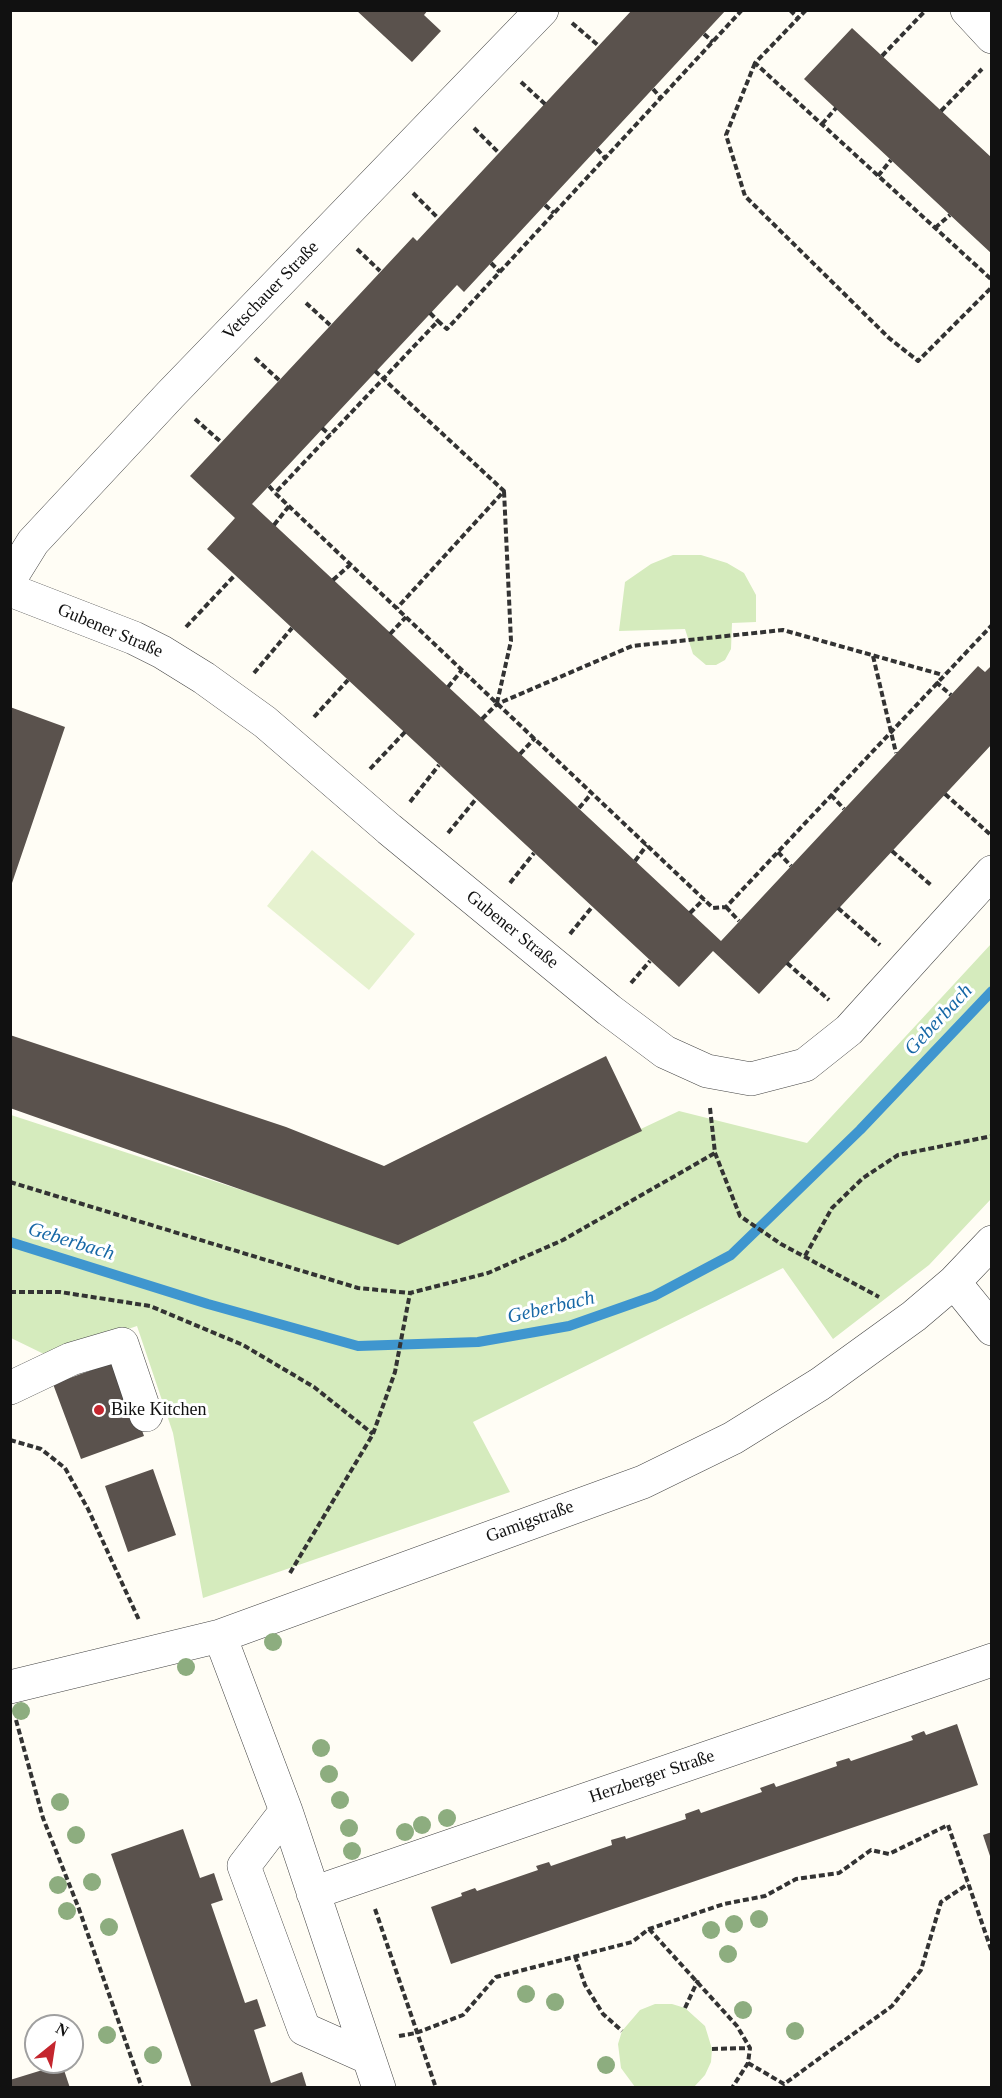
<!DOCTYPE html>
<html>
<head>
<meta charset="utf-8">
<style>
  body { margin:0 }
  #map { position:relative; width:1002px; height:2098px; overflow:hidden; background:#fffdf5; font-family:Georgia,serif }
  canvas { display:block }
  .frame { position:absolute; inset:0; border:12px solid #111; pointer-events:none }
  .north { position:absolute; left:24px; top:2014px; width:60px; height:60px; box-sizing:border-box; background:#fff; border:2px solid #a0a0a0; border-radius:50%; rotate:30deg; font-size:16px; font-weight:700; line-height:24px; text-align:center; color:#111 }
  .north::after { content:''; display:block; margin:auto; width:21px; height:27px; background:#c4262e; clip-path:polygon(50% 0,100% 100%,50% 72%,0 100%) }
</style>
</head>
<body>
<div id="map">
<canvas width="1002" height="2098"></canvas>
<div class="frame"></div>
<div class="north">N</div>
</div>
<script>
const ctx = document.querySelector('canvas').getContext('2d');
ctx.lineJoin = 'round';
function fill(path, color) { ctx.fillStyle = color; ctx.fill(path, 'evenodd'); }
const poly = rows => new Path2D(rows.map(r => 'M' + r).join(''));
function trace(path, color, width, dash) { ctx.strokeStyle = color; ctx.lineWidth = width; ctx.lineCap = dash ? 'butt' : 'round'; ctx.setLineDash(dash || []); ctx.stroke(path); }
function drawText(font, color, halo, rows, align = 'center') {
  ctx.font = font + ' Georgia,serif'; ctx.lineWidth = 6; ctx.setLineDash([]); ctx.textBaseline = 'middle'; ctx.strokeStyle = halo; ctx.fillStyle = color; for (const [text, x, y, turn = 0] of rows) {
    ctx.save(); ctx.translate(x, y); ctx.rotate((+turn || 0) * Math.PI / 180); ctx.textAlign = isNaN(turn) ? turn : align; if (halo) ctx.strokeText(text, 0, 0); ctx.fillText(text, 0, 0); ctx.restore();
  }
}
const green = poly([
  [673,555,701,555,727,563,744,573,756,595,756,622,732,623,731,649,725,660,716,665,706,665,693,654,685,629,619,631,625,582,651,564],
  [991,944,991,1199,929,1265,833,1339,783,1268,473,1422,510,1492,203,1598,173,1433,137,1326,48,1356,11,1338,11,1115,401,1242,679,1111,807,1143],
  [655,2004,672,2004,685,2008,705,2026,712,2049,711,2062,705,2075,694,2087,635,2087,621,2068,618,2044,622,2031,640,2010]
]);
const pitch = poly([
  [312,850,415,934,369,990,267,906]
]);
const stream = poly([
  [10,1242,208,1304,358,1346,478,1342,569,1326,654,1296,731,1255,860,1130,992,991]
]);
const building = poly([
  [356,10,428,10,424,15,441,31,412,62],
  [632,10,726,10,464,292,457,285,252,504,721,941,978,666,985,672,992,665,992,744,759,994,713,951,679,987,207,549,235,518,190,476,413,237,417,241],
  [852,28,992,158,992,254,804,79],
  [10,707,65,727,11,886,10,886],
  [10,1035,286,1127,384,1166,606,1056,642,1131,398,1245,10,1108],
  [117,1361,144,1436,81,1459,53,1384],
  [153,1469,176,1535,128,1552,105,1486],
  [957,1724,978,1785,451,1964,431,1907,462,1896,461,1893,475,1888,477,1891,538,1870,536,1866,549,1862,551,1866,612,1845,611,1840,625,1836,626,1839,686,1819,685,1814,699,1809,701,1813,762,1792,760,1788,774,1783,776,1787,837,1766,836,1762,849,1758,851,1761,913,1740,911,1736,924,1731,926,1735],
  [183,1829,200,1878,214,1873,223,1900,211,1904,245,2003,257,1999,266,2026,254,2030,271,2083,302,2072,307,2088,192,2088,111,1854],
  [992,1832,992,1859,991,1859,983,1835],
  [62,2064,70,2088,10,2088,10,2080]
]);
const path = poly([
  [742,10,447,329,438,321,275,493,713,908,726,907,992,625],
  [790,10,798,18],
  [806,10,755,63,992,280],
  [572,23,599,46],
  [704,34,713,42],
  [882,56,926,10],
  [755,63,726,135,745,196,889,338,918,361,992,287],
  [521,82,545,104],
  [653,89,661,98],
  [941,111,982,69],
  [822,124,836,108],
  [474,128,499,153],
  [597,149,605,158],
  [878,176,891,160],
  [413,193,438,218],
  [545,205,554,213],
  [935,228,950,215],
  [357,249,380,271],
  [491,263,500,272],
  [306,303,330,325],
  [430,313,438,321],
  [255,358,279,380],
  [375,371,504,491,397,608],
  [195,419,221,442],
  [322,428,330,435],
  [269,486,275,493],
  [274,525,289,506],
  [333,580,350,565],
  [186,627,235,575],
  [390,634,406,617],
  [873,656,896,753],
  [254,673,292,628],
  [936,682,951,695],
  [448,687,462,670],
  [497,703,511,641,504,491],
  [314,717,348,680],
  [482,719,497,704,632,646,783,630,943,675],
  [520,754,535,738],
  [370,769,405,732],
  [945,794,992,836],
  [831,795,844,809],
  [410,802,439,765],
  [579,808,592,793],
  [448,833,476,799],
  [892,851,932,886],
  [778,852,791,866],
  [635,861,647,845],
  [510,883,534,853],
  [726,907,739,921],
  [838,908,880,945],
  [690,913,704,899],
  [570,934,592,907],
  [787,963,829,1000],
  [631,983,650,961],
  [710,1108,715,1153,740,1216,781,1244,879,1297],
  [10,1182,358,1288,410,1293,488,1273,563,1240,715,1153],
  [805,1256,832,1208,863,1178,898,1155,992,1136],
  [10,1292,60,1292,150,1306,243,1345,314,1387,373,1434],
  [10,1440,41,1449,65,1468,88,1509,139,1620],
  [290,1573,373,1434,395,1372,410,1293],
  [16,1720,43,1818,79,1909,142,2088],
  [375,1909,436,2088],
  [649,1929,737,2026,750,2048,748,2063,732,2088],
  [575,1956,585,1985,603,2014,622,2031],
  [685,2008,698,1980],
  [399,2036,416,2033,463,2015,496,1977,632,1942,649,1929,724,1904,765,1896,796,1879,839,1873,871,1850,889,1854,948,1825,992,1952],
  [712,2049,750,2048],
  [748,2063,784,2084,892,2006,921,1970,941,1902,968,1884]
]);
const minor = poly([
  [967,10,992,37],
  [10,579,33,542,170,395,542,10],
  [10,590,134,638,162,652,204,678,265,722,389,829,609,1010,665,1052,707,1071,751,1079,805,1065,849,1030,992,872],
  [954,1282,992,1329],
  [10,1388,71,1359,122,1344,146,1415],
  [220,1636,286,1811,379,2088],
  [10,1687,220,1636,643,1482,733,1438,820,1384,914,1316,954,1282,992,1242],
  [286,1811,244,1866,304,2029,369,2058],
  [313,1893,992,1660]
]);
const trees = [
  [273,1642],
  [186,1667],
  [21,1711],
  [321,1748],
  [329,1774],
  [340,1800],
  [60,1802],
  [447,1818],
  [422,1825],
  [349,1828],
  [405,1832],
  [76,1835],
  [352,1851],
  [92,1882],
  [58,1885],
  [67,1911],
  [759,1919],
  [734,1924],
  [109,1927],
  [711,1930],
  [728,1954],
  [526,1994],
  [555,2002],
  [743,2010],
  [795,2031],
  [107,2035],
  [153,2055],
  [606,2065]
];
const markers = [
  [99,1410,6,"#c4262e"]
];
const streetNames = [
  ["Vetschauer Straße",271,291,-46],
  ["Gubener Straße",110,631,23],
  ["Gubener Straße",512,930,39],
  ["Gamigstraße",530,1522,-20],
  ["Herzberger Straße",652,1777,-19]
];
const poiNames = [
  ["Bike Kitchen",111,1410]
];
const waterNames = [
  ["Geberbach",939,1020,-47],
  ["Geberbach",71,1242,17],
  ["Geberbach",551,1308,-13]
];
fill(green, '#d5ebbd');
fill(pitch, '#e6f2cf');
trace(stream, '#3f96cf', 10);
fill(building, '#5a524d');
trace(minor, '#444', 34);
trace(path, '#333', 4, [6, 3]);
trace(minor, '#fff', 33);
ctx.fillStyle = '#8dad7f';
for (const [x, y] of trees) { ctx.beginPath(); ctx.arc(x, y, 9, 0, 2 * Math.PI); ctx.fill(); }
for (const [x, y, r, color] of markers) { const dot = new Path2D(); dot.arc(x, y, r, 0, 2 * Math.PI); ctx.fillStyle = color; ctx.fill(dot); trace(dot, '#fff', 2); }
drawText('18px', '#111', '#fff', streetNames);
drawText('18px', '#111', '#fff', poiNames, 'left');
drawText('italic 20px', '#1768a6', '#fff', waterNames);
</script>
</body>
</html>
